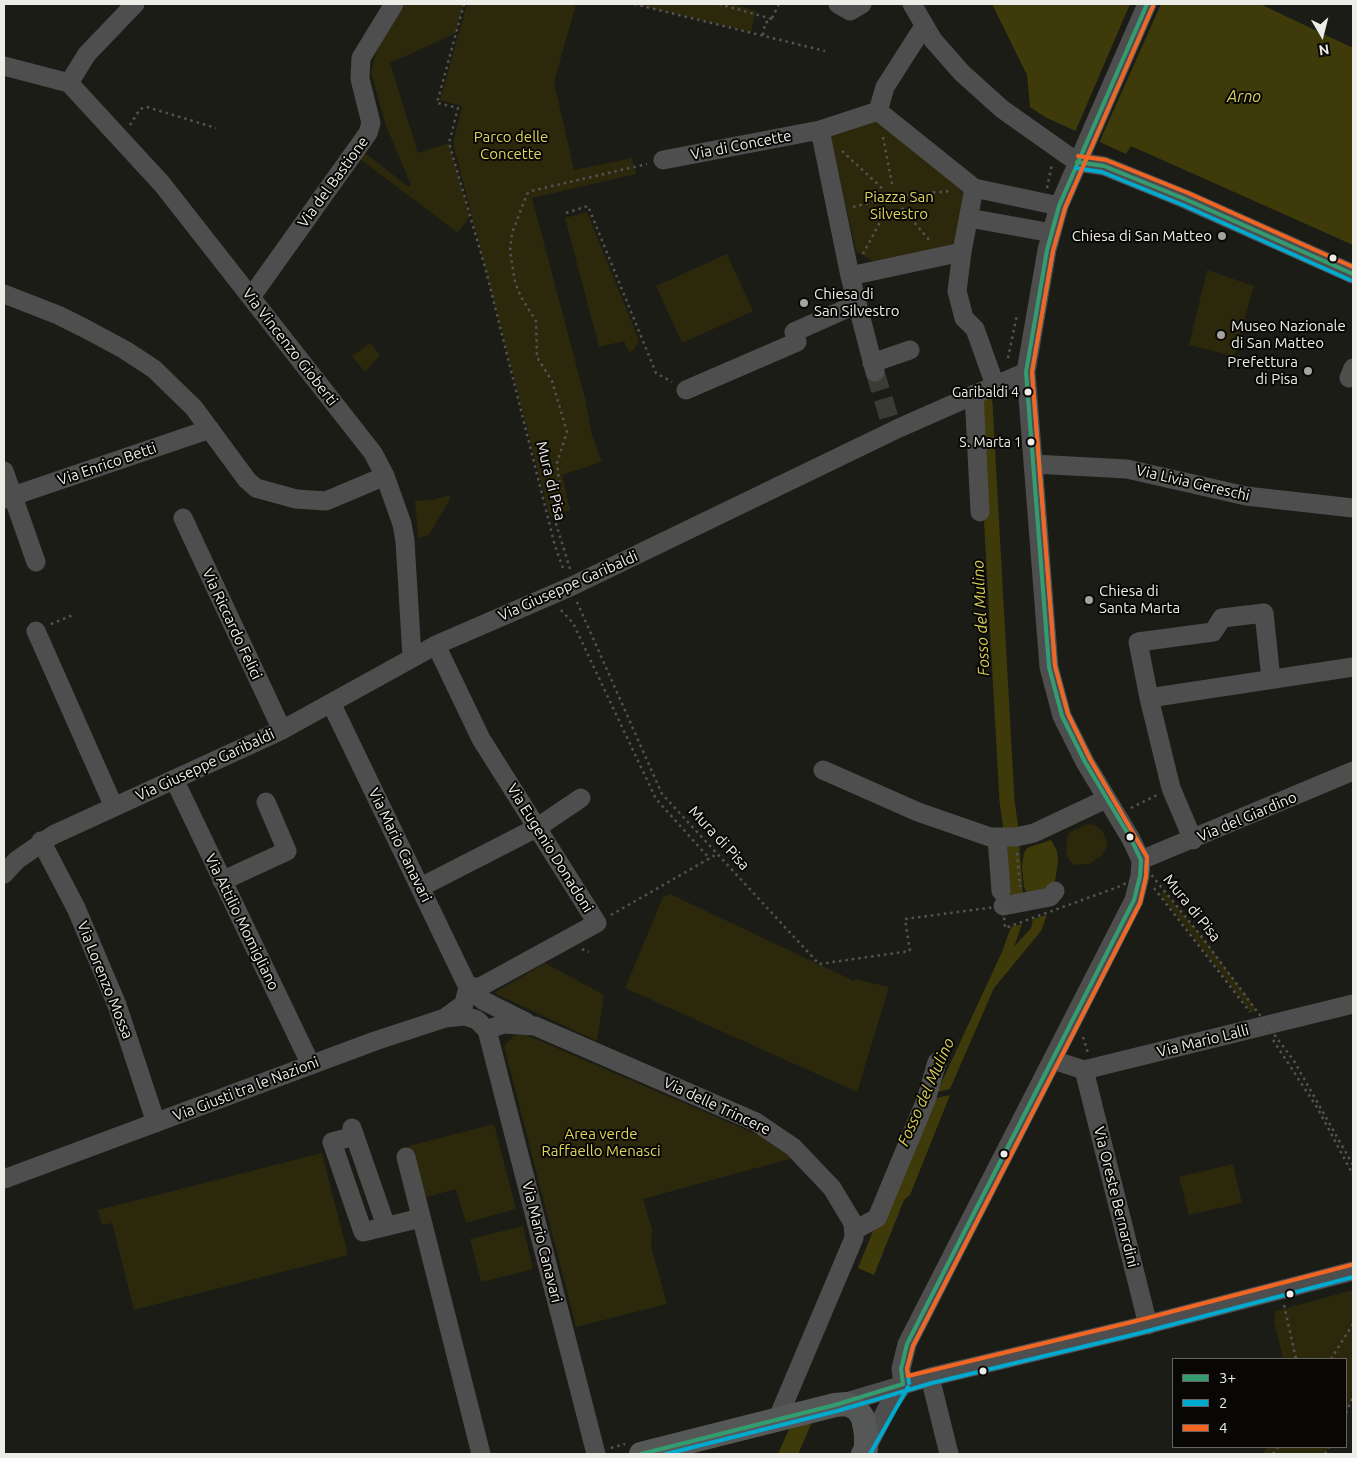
<!DOCTYPE html>
<html>
<head>
<meta charset="utf-8">
<style>
  body { margin:0 }
  #map { position:relative; width:1357px; height:1458px; overflow:hidden; background:#1c1c17; font-family:Ubuntu,sans-serif }
  canvas { display:block }
  .frame { position:absolute; inset:0; border:5px solid #edede7; pointer-events:none }
  .legend { position:absolute; left:1172px; top:1358px; width:175px; height:90px; box-sizing:border-box; background:#080705; border:1px solid #64635f; margin:0; padding:6px 9px; list-style:none; font-size:15px; color:#edede7 }
  .legend li { display:flex; align-items:center; gap:10px; height:25px }
  .legend b { width:25px; border:1px solid #64635f }
  .north { position:absolute; left:1297px; top:10px; width:50px; height:50px; -webkit-text-stroke:4px #080705; paint-order:stroke; rotate:172deg; font-size:14px; font-weight:700; line-height:20px; text-align:center; color:#edede7 }
  .north::after { content:''; display:block; margin:auto; width:18px; height:22px; background:#edede7; clip-path:polygon(50% 0,100% 100%,50% 72%,0 100%) }
</style>
</head>
<body>
<div id="map">
<canvas width="1357" height="1458"></canvas>
<div class="frame"></div>
<ul class="legend">
<li><b style="height:6px;background:#339d71"></b>3+</li>
<li><b style="height:6px;background:#00a9ce"></b>2</li>
<li><b style="height:6px;background:#f26522"></b>4</li>
</ul>
<div class="north">N</div>
</div>
<script>
const ctx = document.querySelector('canvas').getContext('2d');
ctx.lineJoin = 'round';
function fill(path, color) { ctx.fillStyle = color; ctx.fill(path, 'evenodd'); }
const poly = rows => new Path2D(rows.map(r => 'M' + r).join(''));
function trace(path, color, width, dash) { ctx.strokeStyle = color; ctx.lineWidth = width; ctx.lineCap = dash ? 'butt' : 'round'; ctx.setLineDash(dash || []); ctx.stroke(path); }
function drawText(font, color, halo, rows, align = 'center') {
  ctx.font = font + ' Ubuntu,sans-serif'; ctx.lineWidth = 4; ctx.setLineDash([]); ctx.textBaseline = 'middle'; ctx.strokeStyle = halo; ctx.fillStyle = color; for (const [text, x, y, turn = 0] of rows) {
    ctx.save(); ctx.translate(x, y); ctx.rotate((+turn || 0) * Math.PI / 180); ctx.textAlign = isNaN(turn) ? turn : align; if (halo) ctx.strokeText(text, 0, 0); ctx.fillText(text, 0, 0); ctx.restore();
  }
}
const green = poly([
  [403,4,464,4,456,33,390,63,418,153,449,143,470,216,458,233,360,159,365,153,409,187,411,185,385,123,371,73,375,55],
  [467,4,576,4,554,82,574,170,632,158,636,174,532,198,585,398,592,435,602,462,562,475,570,510,550,517,453,143,462,106,440,100],
  [634,4,733,4,756,11,751,32],
  [875,119,966,192,958,246,876,263,856,251,830,136],
  [587,212,639,340,634,350,629,352,624,341,599,347,565,218],
  [727,254,753,311,682,343,656,286],
  [1207,270,1254,286,1234,356,1189,345],
  [370,343,380,355,365,372,352,356],
  [449,495,450,499,429,535,418,538,415,501,433,500],
  [1088,824,1095,825,1102,830,1108,845,1101,856,1089,864,1074,865,1069,860,1066,853,1067,838,1071,831],
  [1164,891,1201,936,1257,1010,1252,1013,1160,894],
  [670,894,854,981,855,979,889,987,857,1092,625,988,663,897],
  [545,963,604,995,597,1041,494,993],
  [524,1034,765,1138,793,1158,643,1199,652,1230,651,1246,667,1304,576,1327,504,1046,514,1036],
  [494,1124,516,1209,466,1223,456,1189,423,1198,409,1146],
  [322,1153,348,1255,134,1310,112,1223,102,1225,98,1210],
  [1233,1164,1242,1203,1189,1215,1179,1177],
  [523,1226,533,1269,481,1282,470,1239],
  [1353,1290,1353,1397,1346,1413,1346,1359,1283,1359,1274,1320,1275,1311],
  [1267,1447,1329,1447,1325,1454,1262,1454]
]);
const water = poly([
  [992,4,1260,4,1353,48,1353,245,1131,146,1126,154,1045,117,1030,107,1027,75],
  [1051,840,1057,851,1058,862,1054,887,1028,895,1024,887,1022,866,1024,853,1027,848],
  [1047,915,1041,931,994,988,950,1089,937,1092,1002,952,1011,927,1022,924,1014,947,1031,928,1033,919],
  [950,1095,910,1195,904,1200,874,1275,858,1268,875,1226,879,1228,932,1099],
  [812,1422,798,1454,778,1454,789,1429]
]);
const pier = poly([
  [1130,4,1161,4,1099,143,1075,132]
]);
const canal = poly([
  [985,403,1007,801,1011,830],
  [1012,846,1016,901]
]);
const minorTunnel = poly([
  [875,372,889,418]
]);
const path = poly([
  [464,4,437,103,458,108,449,143,485,267,555,546,564,571],
  [634,4,825,51],
  [719,4,772,19],
  [772,18,779,4],
  [763,35,765,23,772,19],
  [130,125,140,109,147,107,216,128],
  [883,137,892,184],
  [842,151,883,189],
  [1047,188,1052,164],
  [907,195,950,191],
  [853,207,881,200],
  [902,208,930,241],
  [566,213,588,206,656,373,672,382],
  [863,254,887,209],
  [1008,358,1017,315],
  [570,569,554,517,562,505,557,463,567,432,552,381,537,357,536,321,521,297,515,282,510,251,512,233,527,194,531,191,647,164],
  [577,602,662,794,819,964,910,951],
  [561,610,573,623,656,799,710,859],
  [51,624,73,615],
  [1131,808,1157,795],
  [1017,853,1020,887],
  [1154,888,1250,1012],
  [611,915,717,854],
  [582,949,589,952],
  [1083,1037,1088,1053],
  [1273,1040,1318,1109,1353,1175],
  [1284,1305,1296,1359],
  [1331,1359,1353,1324],
  [1346,1413,1353,1397],
  [611,1448,625,1444],
  [1273,1454,1278,1447],
  [1325,1454,1329,1447]
]);
const minor = poly([
  [838,4,850,11,862,4],
  [912,4,933,40,962,73,1002,109,1077,162,1104,166,1185,199,1353,274],
  [4,66,69,83,162,184,373,453,385,476,402,524,405,541,412,657],
  [69,83,87,54,135,4],
  [878,111,885,87,924,26],
  [663,160,820,130],
  [974,188,962,252,850,276,820,130,878,111,974,188,1059,206],
  [969,218,1052,233],
  [962,252,957,291,964,318,975,329,995,385],
  [850,276,875,372],
  [4,294,58,315,86,329,125,350,154,369,194,408,247,480,256,488,296,499,326,501,385,476],
  [251,297,368,133,371,123,360,79,361,58,394,4],
  [872,363,910,350],
  [1349,378,1353,368],
  [686,390,797,342,794,332,857,304],
  [974,394,980,512],
  [1033,464,1127,469,1246,496,1353,508],
  [4,471,36,562],
  [4,499,210,429],
  [183,518,282,730],
  [36,631,114,807],
  [436,645,481,739,597,923,480,987,468,987,464,1004,445,1018],
  [1149,698,1138,642,1213,632,1222,618,1264,613,1271,679],
  [331,703,468,987,484,1001,526,1022],
  [823,770,918,812,990,837,1016,837,1034,833,1106,799],
  [174,779,311,1065],
  [997,838,1001,891],
  [1193,840,1171,788,1149,698,1353,667],
  [41,841,76,908,117,1005,156,1123],
  [1141,860,1353,771],
  [4,874,17,860,53,835,282,730,436,645,570,587,899,428,1026,372],
  [222,881,287,851,266,802],
  [421,887,538,827,581,798],
  [1003,906,1050,897,1055,891],
  [487,1030,503,1024,535,1026,756,1122,793,1147,832,1188,853,1223,854,1238,777,1420],
  [1053,1060,1084,1070,1353,1004],
  [1084,1070,1148,1325],
  [352,1128,386,1226],
  [355,1136,332,1142,363,1232,421,1218],
  [406,1157,481,1454],
  [4,1179,375,1041,445,1018,465,1016,477,1020,487,1030,596,1454],
  [855,1230,877,1218,926,1100,937,1062],
  [930,1377,949,1454],
  [903,1384,901,1369,907,1344,1134,900,1140,876,1141,860,1131,839,1085,762,1062,716,1049,667,1026,372,1047,250,1059,206,1147,4],
  [836,1405,930,1377,1134,1328,1353,1271],
  [866,1449,889,1405,903,1384]
]);
const major = poly([
  [641,1454,835,1405,847,1404,857,1409,863,1418,866,1434,866,1449,863,1454]
]);
const pathBridge = poly([
  [910,951,905,919,1003,906,1005,928,1118,887,1149,872,1201,936,1294,1061,1353,1165]
]);
const bus1 = poly([
  [1077,162,1104,166,1185,199,1353,274],
  [903,1384,901,1369,907,1344,1134,900,1140,876,1141,860,1131,839,1085,762,1062,716,1049,667,1026,372,1047,250,1059,206,1147,4],
  [641,1454,835,1405,903,1384]
]);
const bus2 = poly([
  [1076,168,1102,172,1183,205,1350,280],
  [909,1383,907,1369,913,1346,1140,903,1146,877,1147,857,1090,759,1068,714,1055,666,1032,372,1053,251,1065,208,1153,6],
  [666,1454,837,1411,932,1383,1136,1334,1353,1277],
  [870,1454,908,1387]
]);
const bus3 = poly([
  [1153,6,1065,208,1053,251,1032,372,1055,666,1068,714,1090,759,1147,857,1146,877,1140,903,913,1346,907,1369,908,1376,1132,1322,1351,1265],
  [1078,156,1106,160,1188,193,1353,267]
]);
const markers = [
  [1222,236,5,"#a4a49e"],
  [1333,258,4.5,"#edede7"],
  [804,303,5,"#a4a49e"],
  [1221,335,5,"#a4a49e"],
  [1308,371,5,"#a4a49e"],
  [1028,392,4.5,"#edede7"],
  [1031,442,4.5,"#edede7"],
  [1089,600,5,"#a4a49e"],
  [1130,837,4.5,"#edede7"],
  [1004,1154,4.5,"#edede7"],
  [1290,1294,4.5,"#edede7"],
  [983,1371,4.5,"#edede7"]
];
const busNames = [
  ["Garibaldi 4",1019,392],
  ["S. Marta 1",1022,442]
];
const parkNames = [
  ["Parco delle",511,137],
  ["Concette",511,154],
  ["Piazza San",899,197],
  ["Silvestro",899,214],
  ["Area verde",601,1134],
  ["Raffaello Menasci",601,1151]
];
const streetNames = [
  ["Via di Concette",741,145,-11],
  ["Via del Bastione",333,182,-54],
  ["Via Vincenzo Gioberti",290,347,52],
  ["Via Enrico Betti",107,464,-19],
  ["Mura di Pisa",551,481,76],
  ["Via Livia Gereschi",1193,483,13],
  ["Via Giuseppe Garibaldi",568,586,-24],
  ["Via Riccardo Felici",232,624,65],
  ["Via Giuseppe Garibaldi",205,765,-25],
  ["Via del Giardino",1247,817,-23],
  ["Mura di Pisa",719,838,47],
  ["Via Mario Canavari",400,845,64],
  ["Via Eugenio Donadoni",550,848,58],
  ["Mura di Pisa",1192,908,51],
  ["Via Attilio Momigliano",242,922,64],
  ["Via Lorenzo Mossa",105,980,68],
  ["Via Mario Lalli",1203,1041,-14],
  ["Via Giusti tra le Nazioni",246,1089,-21],
  ["Via delle Trincere",717,1106,25],
  ["Via Oreste Bernardini",1116,1197,76],
  ["Via Mario Canavari",542,1242,76]
];
const poiNames = [
  ["Chiesa di San Matteo",1212,236,"right"],
  ["Chiesa di",814,294],
  ["San Silvestro",814,311],
  ["Museo Nazionale",1231,326],
  ["di San Matteo",1231,343],
  ["Prefettura",1298,362,"right"],
  ["di Pisa",1298,379,"right"],
  ["Chiesa di",1099,591],
  ["Santa Marta",1099,608]
];
const waterNames = [
  ["Arno",1244,97],
  ["Fosso del Mulino",981,618,-93],
  ["Fosso del Mulino",926,1092,-66]
];
fill(green, '#2b280c');
fill(water, '#3e3a0a');
fill(pier, '#1c1c17');
trace(canal, '#3e3a0a', 15);
trace(minorTunnel, '#3b3b36', 19, [19, 9]);
trace(path, '#525352', 2.5, [2.5, 4]);
trace(minor, '#4e4e4f', 19);
trace(major, '#565858', 24);
trace(pathBridge, '#525352', 2.5, [2.5, 4]);
trace(bus1, '#339d71', 4);
trace(bus2, '#00a9ce', 4);
trace(bus3, '#f26522', 4);
for (const [x, y, r, color] of markers) { const dot = new Path2D(); dot.arc(x, y, r, 0, 2 * Math.PI); ctx.fillStyle = color; ctx.fill(dot); trace(dot, '#080705', 2); }
drawText('14px', '#edede7', '#080705', busNames, 'right');
drawText('15px', '#dfd65b', '#080705', parkNames);
drawText('15px', '#edede7', '#080705', streetNames);
drawText('15px', '#edede7', '#080705', poiNames, 'left');
drawText('italic 16px', '#d9d054', '#080705', waterNames);
</script>
</body>
</html>
